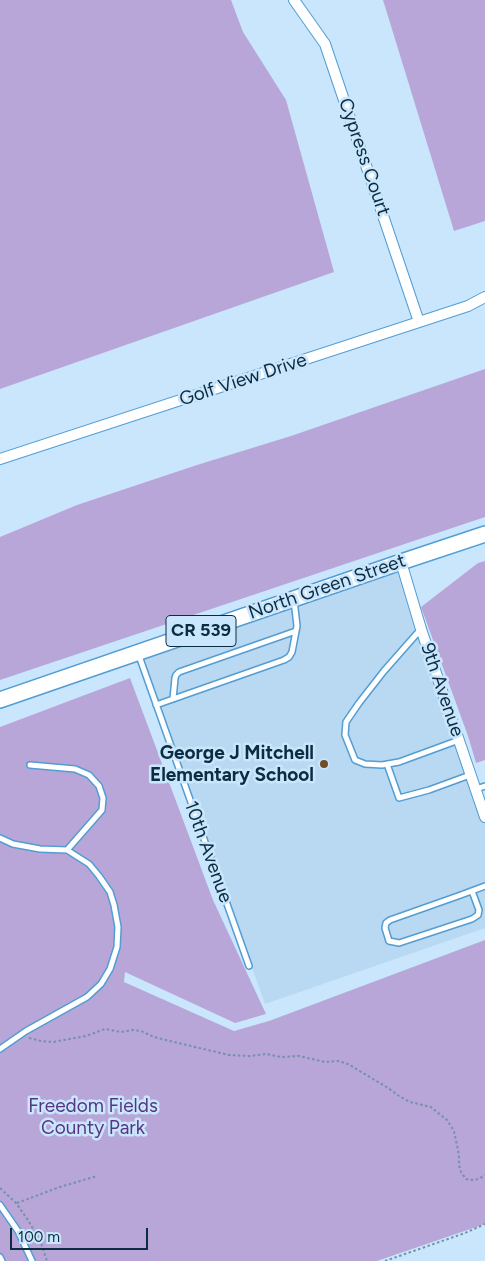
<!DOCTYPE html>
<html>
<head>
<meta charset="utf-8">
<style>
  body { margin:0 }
  #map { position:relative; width:485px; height:1261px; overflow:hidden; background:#c9e6fd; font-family:Figtree,sans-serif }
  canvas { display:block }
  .scale { position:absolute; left:10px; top:1228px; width:138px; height:22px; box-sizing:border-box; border:2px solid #0b2c41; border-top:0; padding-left:6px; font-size:15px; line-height:18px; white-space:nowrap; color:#0b2c41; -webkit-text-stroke:4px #c9e6fd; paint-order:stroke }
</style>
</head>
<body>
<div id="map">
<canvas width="485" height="1261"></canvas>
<div class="scale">100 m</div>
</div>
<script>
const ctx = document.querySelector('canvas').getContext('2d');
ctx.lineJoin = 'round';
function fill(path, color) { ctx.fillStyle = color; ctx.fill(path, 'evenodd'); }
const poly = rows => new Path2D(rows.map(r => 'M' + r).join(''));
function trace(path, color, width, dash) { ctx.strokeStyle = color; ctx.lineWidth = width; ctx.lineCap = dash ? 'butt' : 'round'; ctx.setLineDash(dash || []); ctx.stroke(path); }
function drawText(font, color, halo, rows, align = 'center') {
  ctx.font = font + ' Figtree,sans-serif'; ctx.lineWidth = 5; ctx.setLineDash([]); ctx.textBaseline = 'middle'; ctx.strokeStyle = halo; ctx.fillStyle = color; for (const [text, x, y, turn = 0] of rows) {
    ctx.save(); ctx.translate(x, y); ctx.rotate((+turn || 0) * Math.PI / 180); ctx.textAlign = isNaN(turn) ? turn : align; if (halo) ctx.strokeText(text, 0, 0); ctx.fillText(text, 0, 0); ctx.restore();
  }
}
const built = poly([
  [401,562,485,817,485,928,265,1004,140,652]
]);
const green = poly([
  [0,0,231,0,243,32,286,100,334,272,0,389],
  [383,0,485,0,485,221,454,231],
  [485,369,485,517,0,680,0,537,77,505,197,465,291,436],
  [485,561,485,760,476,763,468,736,421,607,478,563],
  [130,678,213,900,266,1014,235,1023,125,972,124,982,234,1031,269,1021,485,940,485,1224,377,1261,0,1261,0,727]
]);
const path = poly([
  [29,1038,41,1041,53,1042,86,1036,105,1029,121,1032,133,1030,141,1031,154,1037,170,1041,229,1055,250,1056,266,1054,281,1057,299,1056,325,1062,338,1061,348,1064,388,1088,399,1096,410,1102,431,1107,437,1112,447,1120,454,1131,459,1155,459,1165,461,1172,466,1179,472,1180,479,1179,485,1175],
  [0,1188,16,1203,28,1220,41,1243,47,1261],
  [17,1203,60,1187,97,1176],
  [385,1261,465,1233,485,1224]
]);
const service = poly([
  [421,629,384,671,359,703,346,722,345,735,355,760,365,764,382,765,399,762,459,740],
  [138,653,249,966],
  [173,699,175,678,176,675,179,672,296,631],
  [156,705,284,660,289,657,292,652,297,626,294,600],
  [387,764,399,798,429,790,470,775],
  [30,765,75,769,89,775,99,786,103,798,102,810,67,850],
  [476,789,485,786],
  [0,838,13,844,40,849,67,850,89,864,99,876,110,892,114,905,118,927,117,947,110,969,101,984,87,997,26,1031,0,1049],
  [472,891,479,910,478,915,472,919,399,943,389,941,385,928,386,923,390,920,458,896,485,886],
  [0,1205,18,1231,32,1261],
  [0,1257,2,1261]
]);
const minor = poly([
  [294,0,325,44,419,322],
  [0,459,468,306,485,297],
  [401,562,421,629,485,817]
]);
const primary = poly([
  [0,700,401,562,485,534]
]);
const markers = [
  [324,764,5,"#734d29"]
];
const shields = [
  [201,631,70]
];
const shieldNames = [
  ["CR 539",201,631]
];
const streetNames = [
  ["Cypress Court",364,157,71],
  ["Golf View Drive",243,380,-18],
  ["North Green Street",327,587,-19],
  ["9th Avenue",442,690,71],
  ["10th Avenue",208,852,70]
];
const poiNames = [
  ["George J Mitchell",314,753],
  ["Elementary School",314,775]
];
const parkNames = [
  ["Freedom Fields",93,1106],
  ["County Park",93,1128]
];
fill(built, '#b9d8f1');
fill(green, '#b9a6d8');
trace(service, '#529dd3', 8);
trace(minor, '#529dd3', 12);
trace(primary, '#529dd3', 18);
trace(path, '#7391a7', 2, [2.5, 2.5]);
trace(service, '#fff', 5);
trace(minor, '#fff', 10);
trace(primary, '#fff', 15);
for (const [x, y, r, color] of markers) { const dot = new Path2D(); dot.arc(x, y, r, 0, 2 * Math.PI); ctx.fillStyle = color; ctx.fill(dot); trace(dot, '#c9e6fd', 2); }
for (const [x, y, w] of shields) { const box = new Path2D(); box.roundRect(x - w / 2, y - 15.5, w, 31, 4); ctx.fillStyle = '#c9e6fd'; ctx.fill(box); trace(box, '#0b2c41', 1); }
drawText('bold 18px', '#0b2c41', null, shieldNames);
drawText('19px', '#0b2c41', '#c9e6fd', streetNames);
drawText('bold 19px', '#0b2c41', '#c9e6fd', poiNames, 'right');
drawText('19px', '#583583', '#c9e6fd', parkNames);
</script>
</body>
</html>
